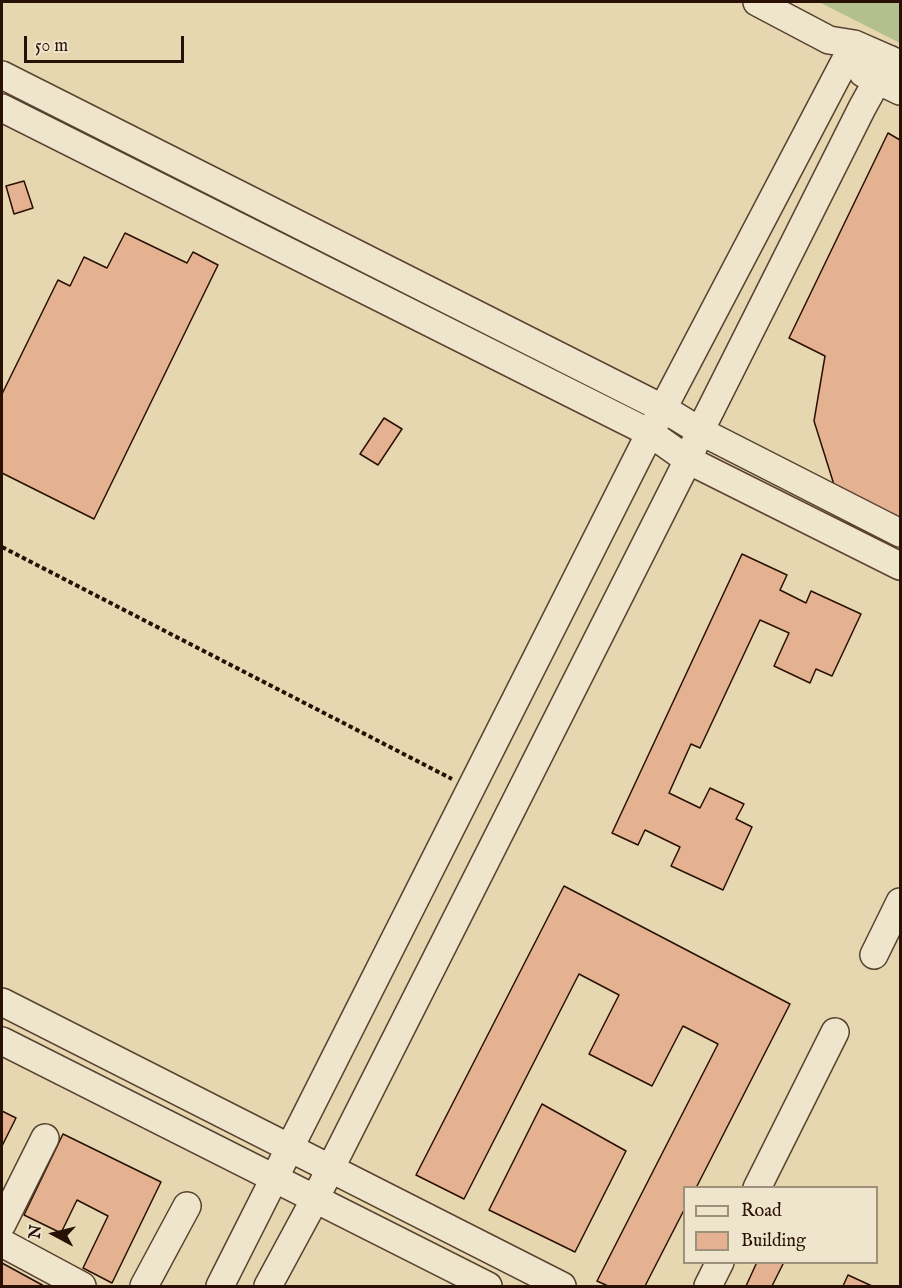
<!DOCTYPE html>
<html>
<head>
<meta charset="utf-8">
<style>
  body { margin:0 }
  #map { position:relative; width:902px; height:1288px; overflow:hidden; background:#e6d7b0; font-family:"IM FELL English",serif }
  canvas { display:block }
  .frame { position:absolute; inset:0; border:3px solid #281104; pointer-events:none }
  .legend { position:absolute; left:683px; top:1186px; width:195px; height:78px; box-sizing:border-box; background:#efe5cc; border:2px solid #9f907c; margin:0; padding:8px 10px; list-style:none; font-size:18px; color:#281104 }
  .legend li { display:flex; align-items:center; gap:12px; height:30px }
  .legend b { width:30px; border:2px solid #9f907c }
  .north { position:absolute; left:24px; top:1204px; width:60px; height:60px; -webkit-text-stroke:4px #efe5cc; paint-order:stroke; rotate:277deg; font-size:16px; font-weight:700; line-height:24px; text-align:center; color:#281104 }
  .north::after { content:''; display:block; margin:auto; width:21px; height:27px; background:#281104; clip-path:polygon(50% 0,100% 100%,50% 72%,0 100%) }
  .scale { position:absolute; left:24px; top:36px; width:160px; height:27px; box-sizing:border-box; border:3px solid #281104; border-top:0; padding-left:8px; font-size:18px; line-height:21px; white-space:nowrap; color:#281104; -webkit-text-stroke:4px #efe5cc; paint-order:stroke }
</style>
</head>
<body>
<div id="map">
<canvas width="902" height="1288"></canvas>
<div class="frame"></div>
<ul class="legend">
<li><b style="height:8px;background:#efe5cc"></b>Road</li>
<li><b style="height:16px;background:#e5b291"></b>Building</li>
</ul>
<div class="north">N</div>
<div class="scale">50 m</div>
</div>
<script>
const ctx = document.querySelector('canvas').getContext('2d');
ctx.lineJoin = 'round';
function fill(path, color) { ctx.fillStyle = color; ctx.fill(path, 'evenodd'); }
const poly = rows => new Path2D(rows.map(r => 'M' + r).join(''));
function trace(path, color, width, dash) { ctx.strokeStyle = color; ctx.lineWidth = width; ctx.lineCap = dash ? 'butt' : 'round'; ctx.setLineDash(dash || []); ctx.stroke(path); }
const green = poly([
  [819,2,900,2,900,43]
]);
const building = poly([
  [888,133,900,140,900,522,836,491,814,421,825,356,789,338,888,133],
  [24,181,33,208,14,214,6,186,24,181],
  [125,233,187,263,193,252,218,265,94,519,2,473,2,394,58,280,70,286,84,257,107,268,125,233],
  [384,418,402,429,378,465,360,454,384,418],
  [742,554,787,575,780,590,806,603,811,591,861,614,832,676,816,669,810,683,774,666,789,633,760,620,700,748,691,744,669,793,700,808,710,788,744,804,736,819,752,827,723,890,671,866,680,847,645,830,638,845,612,833,742,554],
  [564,886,790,1004,696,1188,684,1188,684,1210,645,1286,608,1286,597,1281,718,1044,683,1026,652,1086,589,1054,619,995,579,974,464,1199,416,1175,564,886],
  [542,1104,626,1151,575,1252,489,1210,542,1104],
  [2,1111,16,1118,2,1146,2,1111],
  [63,1134,161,1182,112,1283,83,1268,108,1216,77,1200,61,1233,24,1215,63,1134],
  [757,1262,784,1262,772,1286,746,1286,757,1262],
  [2,1263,44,1286,2,1286,2,1263],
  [848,1275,872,1286,843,1286,848,1275]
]);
const path = poly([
  [2,547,452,779]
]);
const minor = poly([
  [757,2,829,40,854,44,900,64],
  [863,73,900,91],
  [2,75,664,409,700,431,900,533],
  [2,108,650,433,688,460,900,566],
  [874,955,900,902],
  [2,1002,562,1286],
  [2,1041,488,1286],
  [757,1188,835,1032],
  [2,1224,45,1138],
  [2,1243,82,1286],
  [144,1286,187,1206],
  [220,1286,650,433,854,44],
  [268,1286,315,1199,688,460,700,431,862,108,889,59],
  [708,1286,720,1262]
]);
fill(green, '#b2bf8e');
fill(building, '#e5b291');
trace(building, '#281104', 1.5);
trace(minor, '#58422f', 30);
trace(path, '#281104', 4, [4.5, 3]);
trace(minor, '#efe5cc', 27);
</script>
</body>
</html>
